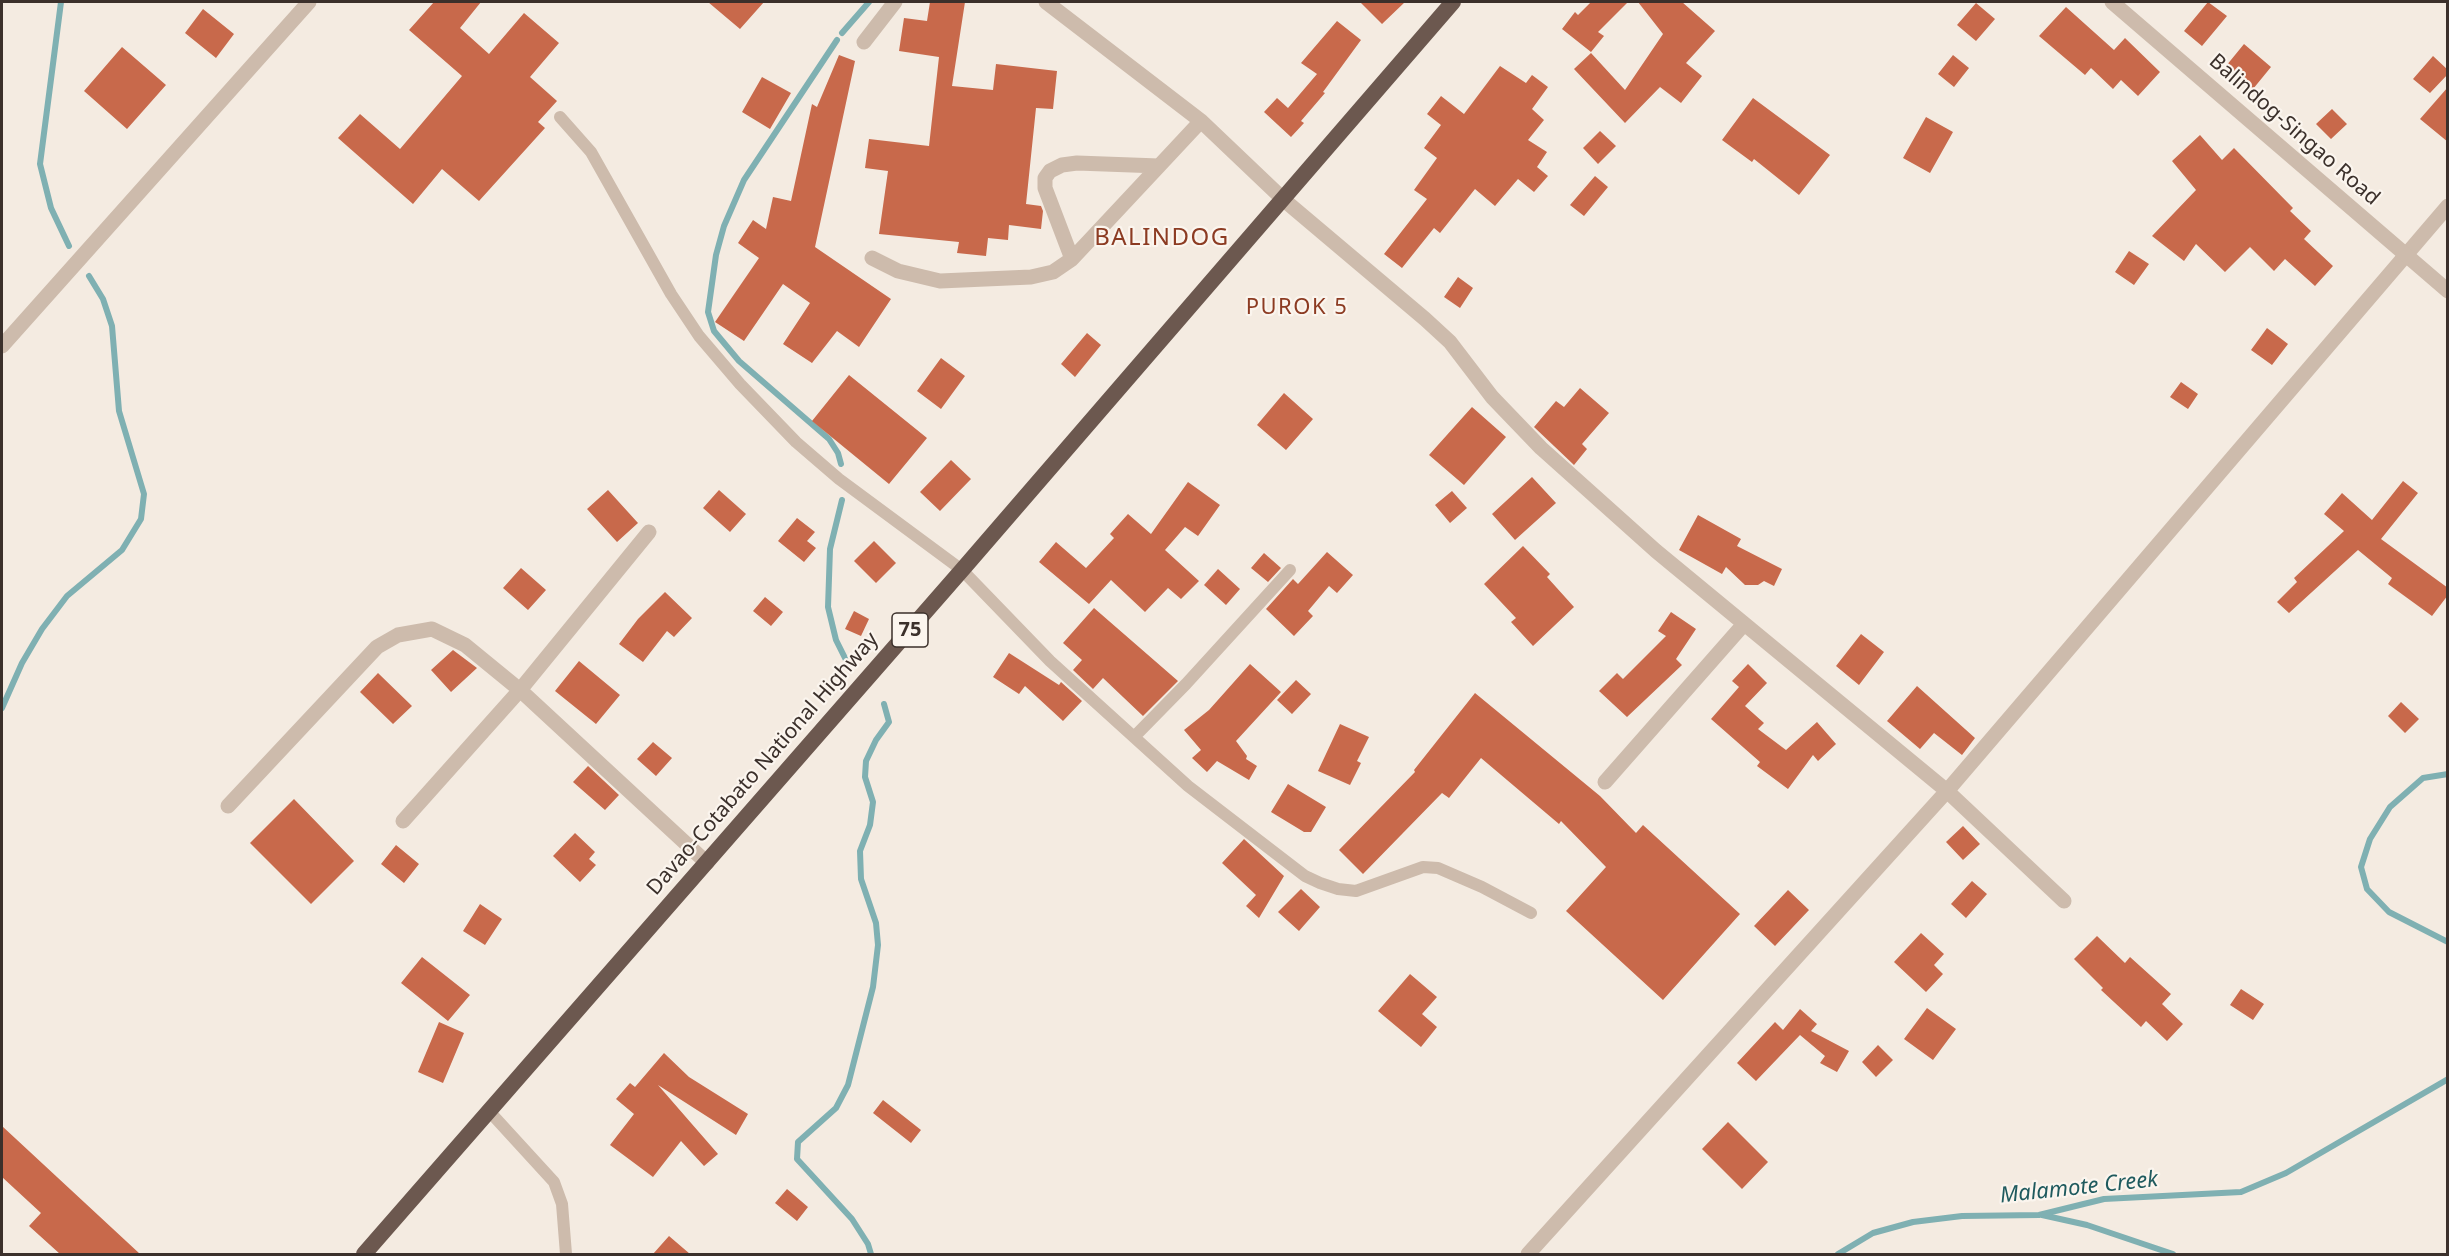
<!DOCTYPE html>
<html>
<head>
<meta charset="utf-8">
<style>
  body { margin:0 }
  #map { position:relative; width:2449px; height:1256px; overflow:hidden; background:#f4ebe1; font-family:"Noto Sans",sans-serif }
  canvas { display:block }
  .frame { position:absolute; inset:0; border:3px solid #3b302b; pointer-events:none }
</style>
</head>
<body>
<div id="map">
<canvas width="2449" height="1256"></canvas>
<div class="frame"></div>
</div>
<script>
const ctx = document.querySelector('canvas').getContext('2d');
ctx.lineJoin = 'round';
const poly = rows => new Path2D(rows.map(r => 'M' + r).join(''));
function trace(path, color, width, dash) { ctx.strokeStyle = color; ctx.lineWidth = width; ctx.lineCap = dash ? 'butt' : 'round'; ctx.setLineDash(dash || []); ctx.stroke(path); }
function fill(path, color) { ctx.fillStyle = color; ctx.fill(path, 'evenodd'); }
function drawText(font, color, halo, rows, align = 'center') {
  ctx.font = font + ' "Noto Sans",sans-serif'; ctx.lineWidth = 4.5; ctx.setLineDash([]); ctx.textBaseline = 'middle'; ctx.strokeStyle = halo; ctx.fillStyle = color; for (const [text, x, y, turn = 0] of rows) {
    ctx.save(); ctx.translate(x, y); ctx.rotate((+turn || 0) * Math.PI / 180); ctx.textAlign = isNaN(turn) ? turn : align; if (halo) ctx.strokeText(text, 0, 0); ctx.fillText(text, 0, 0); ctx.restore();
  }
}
const stream = poly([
  [61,2,40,164,51,208,69,246],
  [842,33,869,2],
  [837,40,744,180,724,226,716,255,708,312,714,331,739,361,829,439,838,453,841,464],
  [842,500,830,549,828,607,836,640,846,660],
  [2,708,22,663,42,629,67,596,122,550,141,519,144,494,119,411,112,326,103,299,89,276],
  [2448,774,2423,778,2390,807,2370,839,2361,867,2367,889,2389,912,2448,942],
  [2042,1215,2087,1225,2173,1254],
  [871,1254,868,1244,852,1219,797,1159,798,1142,836,1108,848,1085,873,987,878,945,876,923,861,879,860,851,870,825,873,802,865,777,866,761,876,740,889,722,884,704],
  [1838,1254,1873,1233,1913,1222,1962,1216,2039,1215,2104,1199,2241,1192,2286,1173,2448,1079]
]);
const building = poly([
  [434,2,481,2,460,28,489,54,524,13,559,43,530,77,557,101,538,122,545,128,479,201,442,169,413,204,338,138,360,114,400,149,462,76,409,30],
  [708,2,764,2,740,29],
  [930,2,965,2,952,86,993,90,996,64,1057,71,1053,109,1036,108,1026,204,1041,206,1043,211,1041,229,1009,225,1008,240,988,238,986,256,957,253,959,242,879,234,888,171,865,168,869,139,929,146,939,57,899,51,904,18,927,21],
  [1360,2,1405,2,1382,24],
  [1591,2,1628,2,1598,32,1604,36,1591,52,1562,29,1575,12,1578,15],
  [1638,2,1682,2,1715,31,1686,63,1702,76,1681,103,1660,87,1625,123,1574,69,1591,53,1625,90,1663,34],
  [2208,2,2227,16,2202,46,2184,31],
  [1976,3,1995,19,1976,41,1957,25],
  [2066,7,2114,50,2125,38,2160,72,2138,96,2121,80,2113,89,2091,68,2085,75,2039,36],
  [203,9,234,34,216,58,185,33],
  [1337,21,1361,40,1323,92,1325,93,1301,121,1304,123,1291,137,1264,112,1277,98,1288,108,1317,74,1301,63],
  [2244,44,2271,67,2253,89,2226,66],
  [122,47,166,85,127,129,84,91],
  [839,55,855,61,815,247,891,299,859,347,837,331,812,363,783,344,810,303,783,284,744,341,715,322,759,258,738,243,753,220,766,229,773,197,791,201,812,104,817,107],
  [1953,55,1969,68,1954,87,1938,74],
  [2433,56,2448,70,2448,74,2430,93,2413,79],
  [1500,66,1526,83,1532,75,1548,87,1532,109,1544,120,1528,140,1547,152,1537,167,1548,176,1534,192,1518,179,1495,206,1475,189,1440,233,1434,228,1402,268,1384,254,1427,199,1414,190,1437,158,1424,148,1441,125,1427,114,1441,96,1464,114],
  [762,77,791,93,770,129,742,112],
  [2448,87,2448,142,2420,119],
  [1753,98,1830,155,1799,195,1754,159,1752,162,1722,140],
  [2332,109,2347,124,2331,139,2316,124],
  [1926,117,1953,132,1930,173,1903,158],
  [1600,131,1616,146,1598,164,1583,148],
  [2200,135,2222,160,2234,148,2293,208,2290,211,2311,231,2304,239,2333,266,2315,286,2285,259,2274,271,2250,247,2225,272,2196,244,2184,261,2152,236,2196,190,2172,161],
  [1595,176,1608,187,1584,216,1570,205],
  [2129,251,2149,264,2134,285,2115,272],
  [1458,277,1473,288,1460,308,1444,297],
  [2267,328,2288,344,2272,365,2251,350],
  [1087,333,1101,345,1075,377,1061,364],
  [941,358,965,376,941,409,917,391],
  [849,375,927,438,889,484,812,421],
  [2181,382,2198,394,2188,409,2170,397],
  [1580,388,1609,413,1582,444,1587,449,1574,465,1534,427,1556,401,1564,407],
  [1284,393,1313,419,1286,450,1257,425],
  [1472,407,1506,437,1464,485,1429,455],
  [951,460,971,479,940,511,920,492],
  [1532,477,1556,503,1515,540,1492,514],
  [2403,481,2418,493,2381,539,2448,588,2448,595,2432,616,2388,584,2392,578,2358,550,2289,613,2277,602,2297,582,2294,578,2344,531,2324,514,2342,493,2372,520],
  [1188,482,1220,505,1198,536,1185,527,1165,550,1199,581,1181,599,1168,588,1145,612,1111,580,1089,604,1039,562,1056,542,1086,568,1114,538,1110,534,1128,514,1151,534],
  [608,490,638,523,617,542,587,509],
  [719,490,746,514,730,532,703,508],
  [1452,491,1467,508,1450,523,1435,505],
  [1698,515,1741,539,1737,546,1782,569,1774,586,1764,581,1758,585,1745,585,1726,567,1722,574,1679,550],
  [797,518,815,532,807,541,816,548,804,562,778,541],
  [874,541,896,563,876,583,854,561],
  [1523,546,1550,574,1547,577,1574,607,1533,646,1511,622,1516,618,1484,584],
  [1327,552,1353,575,1337,593,1329,586,1308,611,1313,616,1294,636,1266,609,1293,579,1298,584],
  [1264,553,1281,568,1268,582,1251,568],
  [521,568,546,590,528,610,503,588],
  [1218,569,1240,589,1226,605,1204,585],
  [665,592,692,618,674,637,667,631,643,662,619,644,638,619],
  [765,597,783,612,771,626,753,611],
  [1094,608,1178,681,1143,716,1103,678,1093,689,1073,670,1082,660,1063,643],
  [854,611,869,619,861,636,845,629],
  [1671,612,1696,629,1676,659,1682,665,1627,717,1599,691,1617,673,1623,679,1666,636,1658,631],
  [1861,634,1884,652,1859,685,1836,666],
  [453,650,477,668,451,692,431,670],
  [1009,653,1059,685,1061,682,1082,701,1063,721,1025,686,1019,694,993,677],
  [579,661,620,695,596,724,555,691],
  [1250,664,1281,692,1236,741,1247,756,1246,759,1257,766,1249,780,1217,761,1207,772,1192,758,1201,750,1184,730,1209,710],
  [1748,664,1767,683,1745,706,1764,723,1758,729,1786,750,1817,722,1836,744,1818,761,1813,755,1788,789,1757,766,1760,762,1711,719,1739,687,1732,681],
  [378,673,412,706,393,724,360,692],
  [1296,680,1311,694,1292,714,1277,700],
  [1917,686,1975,738,1962,755,1934,733,1920,749,1887,721],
  [1475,693,1600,796,1636,833,1643,825,1740,914,1663,1000,1566,911,1606,867,1561,821,1559,824,1481,758,1449,798,1442,793,1363,874,1339,850,1415,772,1414,770],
  [2401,702,2419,719,2405,733,2388,716],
  [1340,724,1369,737,1357,761,1361,763,1350,785,1318,771],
  [653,742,672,758,656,776,637,759],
  [588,766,619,795,605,810,573,782],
  [1288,784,1326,807,1311,832,1304,832,1271,812],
  [294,799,354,861,311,904,250,843],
  [1963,826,1980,844,1963,860,1946,842],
  [575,833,595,852,589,859,596,865,580,882,553,856],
  [1244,839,1284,876,1259,918,1246,906,1256,895,1222,863],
  [396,845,419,864,404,883,381,864],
  [1972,881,1987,894,1966,918,1951,904],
  [1301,889,1320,907,1299,931,1278,912],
  [1788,890,1809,910,1775,946,1754,926],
  [480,904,502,919,485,945,463,931],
  [1921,933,1944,954,1934,965,1943,974,1926,992,1894,962],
  [2097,936,2125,963,2130,957,2171,994,2162,1004,2183,1024,2167,1041,2146,1021,2141,1027,2101,990,2103,988,2074,959],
  [422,957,470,995,448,1021,401,983],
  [1410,974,1437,997,1422,1014,1437,1027,1421,1047,1378,1011],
  [2241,989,2264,1004,2253,1020,2230,1005],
  [1927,1008,1956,1029,1933,1060,1904,1039],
  [1800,1009,1817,1024,1811,1031,1849,1051,1837,1072,1820,1063,1825,1056,1800,1035,1756,1081,1737,1063,1775,1022,1783,1030],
  [439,1022,464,1033,443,1083,418,1072],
  [1878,1045,1893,1060,1876,1077,1862,1062],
  [664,1053,689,1077,748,1114,736,1135,658,1085,718,1154,704,1166,681,1141,653,1177,610,1145,634,1114,616,1099,630,1083,635,1087],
  [883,1100,921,1130,911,1143,873,1113],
  [1728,1122,1768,1162,1742,1189,1702,1149],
  [2,1126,140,1254,60,1254,29,1226,41,1213,2,1177],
  [787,1189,808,1207,797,1221,775,1203],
  [669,1236,690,1254,653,1254]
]);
const service = poly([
  [560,117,591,152,671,294,699,336,740,384,796,442,839,479,962,570,1050,661,1188,786,1305,876,1320,883,1338,889,1356,891,1423,867,1438,868,1482,887,1531,913],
  [1134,737,1186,684,1290,570],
  [489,1111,554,1182,562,1204,566,1254]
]);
const minor = poly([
  [1046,2,1201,121,1284,200,1425,319,1450,342,1492,397,1541,448,1656,551,1947,791,2064,901],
  [864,42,895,2],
  [1159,166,1077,163,1062,165,1050,171,1045,178,1045,188,1072,259,1159,166,1201,121],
  [872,258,898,271,940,281,1031,277,1053,272,1072,259],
  [1605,782,1744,624],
  [228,806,377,647,398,635,432,629,465,645,520,690,707,863],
  [403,821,520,690,649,532],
  [1528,1254,1947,791,2448,206]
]);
const tertiary = poly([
  [2112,2,2448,291],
  [2,346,309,2]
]);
const trunk = poly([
  [364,1254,962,570,1453,2]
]);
const shields = [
  [910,630,36]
];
const shieldNames = [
  ["75",910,630]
];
const streetNames = [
  ["Balindog-Singao Road",2294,130,41],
  ["Davao-Cotabato National Highway",763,764,-49]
];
const neighbourhoodNames = [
  ["PUROK 5",1297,308]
];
const waterNames = [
  ["Malamote Creek",2079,1188,-6]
];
const quarterNames = [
  ["BALINDOG",1162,238]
];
trace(stream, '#7fb0b2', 6);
fill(building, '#c8694b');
trace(service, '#cdbbac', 12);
trace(minor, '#cdbbac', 15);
trace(tertiary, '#cdbbac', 15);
trace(trunk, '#6c584f', 16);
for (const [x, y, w] of shields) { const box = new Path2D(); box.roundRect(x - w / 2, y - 17, w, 34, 4.5); ctx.fillStyle = '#fbf5ee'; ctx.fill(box); trace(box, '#3b302b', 1.5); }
drawText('bold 20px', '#3b302b', null, shieldNames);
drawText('21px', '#3b302b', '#fbf5ee', streetNames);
ctx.letterSpacing = '1.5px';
drawText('22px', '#8c3b22', '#fbf5ee', neighbourhoodNames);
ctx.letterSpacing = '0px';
drawText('italic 22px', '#1f5a5e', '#fbf5ee', waterNames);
ctx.letterSpacing = '1.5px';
drawText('24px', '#8c3b22', '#fbf5ee', quarterNames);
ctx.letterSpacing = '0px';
</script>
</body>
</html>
